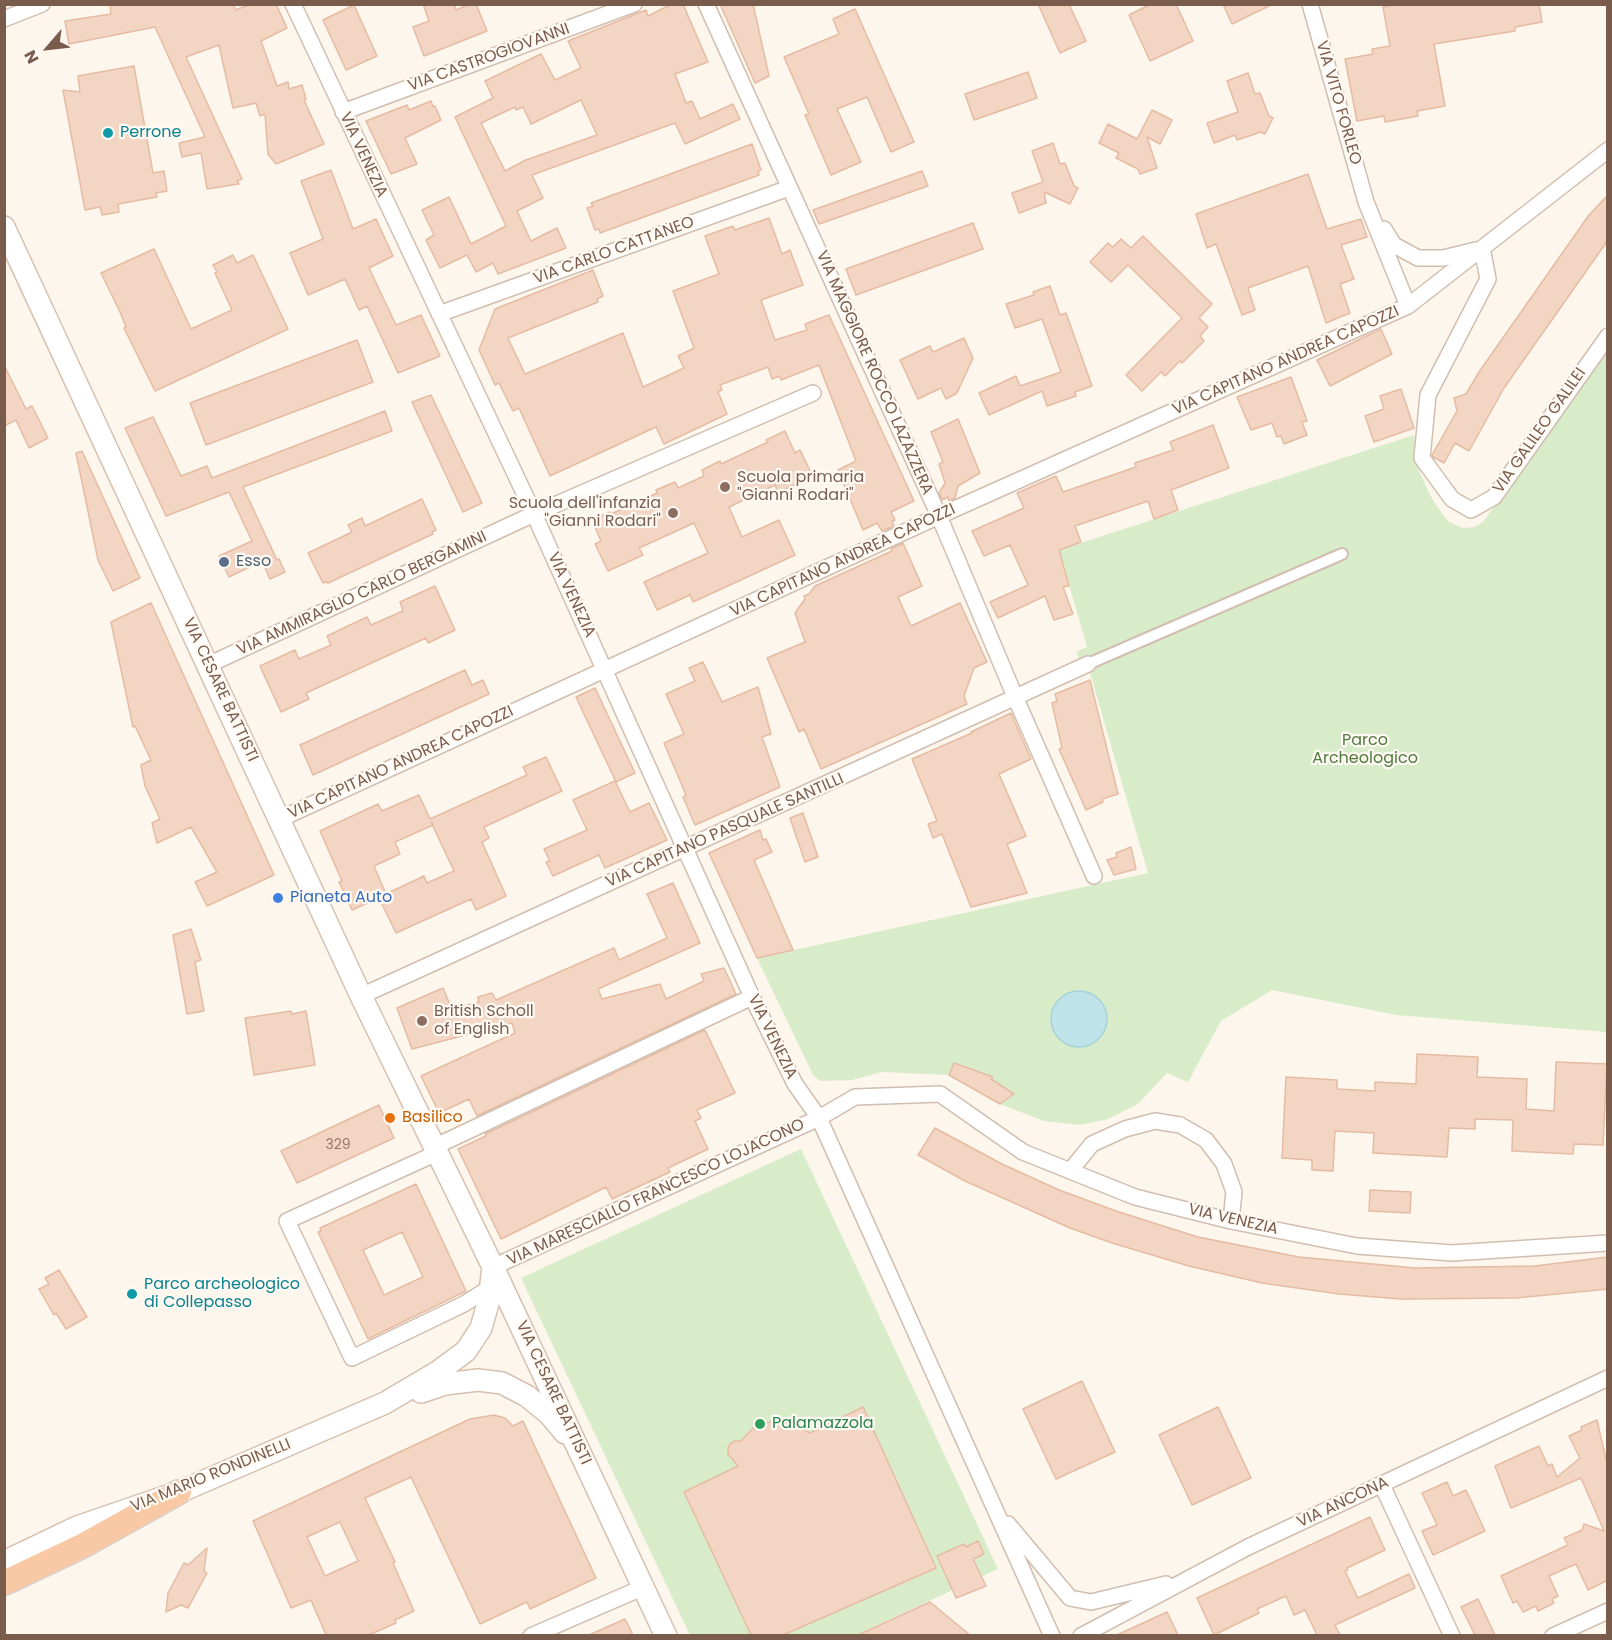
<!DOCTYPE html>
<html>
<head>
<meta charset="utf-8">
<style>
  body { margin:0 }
  #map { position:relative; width:1612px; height:1640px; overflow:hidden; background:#fdf6ec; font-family:Poppins,sans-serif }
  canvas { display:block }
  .frame { position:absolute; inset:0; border:6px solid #7a5c4d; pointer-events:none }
  .north { position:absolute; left:18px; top:18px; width:60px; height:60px; -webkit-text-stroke:4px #fffaf3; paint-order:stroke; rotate:242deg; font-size:16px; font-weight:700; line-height:24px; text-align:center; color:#7a5c4d }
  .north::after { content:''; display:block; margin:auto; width:21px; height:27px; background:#7a5c4d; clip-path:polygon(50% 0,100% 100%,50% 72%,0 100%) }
</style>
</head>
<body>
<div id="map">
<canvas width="1612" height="1640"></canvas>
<div class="frame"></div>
<div class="north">N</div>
</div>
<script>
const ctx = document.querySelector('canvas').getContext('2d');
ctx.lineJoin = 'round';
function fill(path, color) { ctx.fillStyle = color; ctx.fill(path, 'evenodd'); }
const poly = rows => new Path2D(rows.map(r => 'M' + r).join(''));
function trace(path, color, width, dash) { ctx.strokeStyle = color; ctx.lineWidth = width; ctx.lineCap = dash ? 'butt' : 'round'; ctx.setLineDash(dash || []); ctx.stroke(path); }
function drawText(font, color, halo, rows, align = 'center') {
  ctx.font = font + ' Poppins,sans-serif'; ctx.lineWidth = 4.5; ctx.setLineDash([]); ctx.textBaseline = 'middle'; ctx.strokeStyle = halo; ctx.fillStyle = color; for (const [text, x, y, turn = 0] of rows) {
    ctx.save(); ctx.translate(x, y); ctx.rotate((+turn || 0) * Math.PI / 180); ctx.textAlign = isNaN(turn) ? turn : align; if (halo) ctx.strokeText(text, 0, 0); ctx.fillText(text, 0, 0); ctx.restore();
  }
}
const green = poly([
  [1607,343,1607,1032,1396,1015,1272,990,1221,1021,1188,1082,1167,1073,1138,1104,1108,1119,1080,1125,1044,1121,1000,1104,949,1075,882,1072,852,1080,820,1081,813,1075,757,958,1148,873,1090,673,1086,674,1076,652,1087,647,1059,550,1414,435,1419,471,1430,495,1438,508,1449,522,1462,528,1475,527,1484,521],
  [801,1149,998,1569,856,1635,690,1635,521,1278]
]);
const water = poly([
  '1051 1019a28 28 0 1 1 56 0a28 28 0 1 1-56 0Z'
]);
const building = poly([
  [110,4,234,4,235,10,252,4,276,4,287,28,261,41,277,86,288,82,289,89,302,85,306,99,304,100,324,144,276,164,268,154,265,114,260,116,256,103,233,108,219,45,186,57,242,179,237,181,239,184,207,189,201,153,182,157,179,143,205,137,155,27,69,44,65,21,111,14,110,4],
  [423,4,454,4,456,10,470,4,476,4,487,31,424,56,413,27,429,21,423,4],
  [672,4,683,4,708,62,675,74,686,103,692,101,700,119,733,104,740,119,685,144,675,123,532,175,543,198,517,211,531,241,557,228,566,248,498,274,493,263,476,272,467,255,440,268,426,240,434,235,422,210,449,197,471,244,506,226,455,117,493,98,485,81,541,54,555,80,581,68,568,41,646,10,648,16,672,4],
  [581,100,597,135,526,160,505,171,481,123,515,107,516,110,523,107,531,124,581,100],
  [720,4,753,4,769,76,755,83,720,4],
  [1038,4,1069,4,1086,41,1060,53,1038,4],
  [1151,4,1176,4,1193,41,1150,61,1129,15,1151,4],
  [1223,4,1273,4,1232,24,1223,4],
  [1399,4,1539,4,1542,22,1515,27,1515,31,1434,44,1445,106,1417,111,1418,116,1385,122,1384,116,1357,121,1345,59,1373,54,1372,49,1390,46,1383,7,1399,4],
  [354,5,377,56,346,70,323,20,354,5],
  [855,9,914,142,891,152,867,97,837,109,861,162,831,175,805,115,809,114,784,57,839,34,833,19,855,9],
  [134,66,153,173,164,171,167,191,156,193,157,197,118,204,119,212,102,215,100,207,85,210,63,90,80,92,78,76,134,66],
  [1028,72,1037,98,974,120,965,94,1028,72],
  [1248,73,1255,94,1260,93,1269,116,1273,118,1265,134,1261,132,1237,140,1235,135,1214,143,1207,123,1238,112,1227,81,1248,73],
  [431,101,433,107,435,106,441,120,405,138,417,164,391,174,366,121,407,105,409,110,431,101],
  [1152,110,1172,120,1160,144,1147,137,1157,168,1140,174,1138,169,1116,158,1119,153,1099,143,1108,124,1137,139,1152,110],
  [1053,143,1060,164,1065,163,1074,186,1078,188,1070,204,1044,192,1046,203,1019,213,1012,193,1043,182,1032,151,1053,143],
  [752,144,761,170,758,171,759,175,600,233,599,229,595,230,587,208,593,206,591,203,752,144],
  [331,170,353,229,376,219,393,256,369,268,396,325,421,315,440,356,398,373,367,306,359,310,345,279,308,295,290,253,323,239,301,181,331,170],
  [922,171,928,186,819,224,813,210,922,171],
  [1308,174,1327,229,1361,219,1367,237,1341,245,1354,279,1340,284,1350,313,1326,323,1308,266,1248,288,1255,310,1242,315,1216,244,1207,248,1196,214,1308,174],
  [1608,195,1608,240,1504,388,1469,451,1455,443,1444,463,1433,457,1432,455,1457,411,1454,398,1466,394,1479,372,1589,215,1608,195],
  [769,218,782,254,790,250,803,285,761,300,775,340,807,330,805,324,829,315,914,501,891,512,895,520,892,521,894,526,882,531,877,523,863,530,838,470,856,461,819,365,781,380,780,376,772,379,768,367,720,385,722,390,718,392,727,414,664,444,656,427,550,476,519,408,513,411,499,383,495,385,479,350,495,309,593,270,603,296,597,299,598,302,508,338,525,374,623,333,643,387,684,368,678,356,694,348,673,291,719,274,705,236,733,226,735,230,769,218],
  [973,223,983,249,856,295,846,269,973,223],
  [1143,236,1212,304,1199,318,1208,327,1200,336,1204,341,1182,363,1180,361,1165,376,1161,372,1142,391,1126,375,1182,318,1128,265,1111,282,1090,262,1108,243,1113,247,1121,239,1131,248,1143,236],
  [154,249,191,329,232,310,215,273,217,272,213,265,233,255,237,263,253,255,288,329,155,391,124,328,126,327,120,312,101,273,154,249],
  [1050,286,1060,315,1066,313,1092,386,1075,392,1076,396,1047,406,1042,391,989,415,979,393,1016,376,1020,386,1061,372,1042,319,1015,328,1006,304,1034,295,1033,292,1050,286],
  [1381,329,1392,354,1330,386,1317,360,1381,329],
  [964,338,973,358,957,393,946,399,941,388,918,399,900,360,930,346,933,352,964,338],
  [357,340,373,382,206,445,190,403,357,340],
  [4,365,26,409,32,406,48,438,29,448,16,420,4,426,4,365],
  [1291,377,1307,421,1302,422,1307,435,1284,444,1281,436,1277,437,1272,423,1251,430,1237,397,1291,377],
  [1401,389,1414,428,1374,442,1365,416,1384,409,1380,396,1401,389],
  [431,395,482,503,463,512,412,402,431,395],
  [385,411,392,431,243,487,277,560,279,559,285,572,270,579,262,561,229,577,219,556,252,541,229,492,166,516,125,428,153,417,181,476,207,466,212,478,385,411],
  [958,419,980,473,958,486,955,498,949,501,948,497,942,500,939,493,945,483,939,464,943,462,931,432,958,419],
  [1213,425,1229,468,1171,490,1178,510,1154,519,1148,501,1075,526,1081,542,1059,550,1069,586,1063,587,1073,614,1054,620,1045,596,998,618,990,602,1028,585,1010,545,984,556,972,531,1024,508,1017,493,1056,476,1063,492,1136,467,1135,463,1173,450,1170,442,1213,425],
  [785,431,795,453,800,450,813,477,778,492,775,485,729,507,742,537,779,520,795,555,693,602,690,595,657,610,644,582,708,553,694,523,639,548,643,555,608,571,595,544,601,541,592,520,610,512,611,514,657,493,656,490,675,482,678,488,704,476,702,470,720,461,721,464,768,442,766,440,785,431],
  [82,451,140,578,113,591,98,560,76,453,82,451],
  [422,499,436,530,432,532,433,534,328,583,326,582,323,583,308,553,352,532,348,525,362,518,365,526,422,499],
  [903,543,922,586,898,597,911,626,960,603,987,662,974,668,964,696,967,704,821,769,804,729,799,732,767,658,805,642,795,613,805,599,804,596,809,594,815,586,892,551,891,549,903,543],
  [435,586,455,630,428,643,426,638,306,693,309,699,281,712,260,666,295,650,299,659,331,645,327,636,367,617,371,625,403,611,400,602,435,586],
  [151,603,274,875,207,906,195,882,217,872,191,827,157,843,152,823,160,819,145,786,141,765,151,760,135,726,133,727,111,622,151,603],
  [703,662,722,702,758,687,771,734,762,737,780,787,695,825,683,797,686,795,664,743,684,734,666,694,695,681,689,668,703,662],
  [465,670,472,685,483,680,489,694,313,775,300,745,465,670],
  [1090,680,1118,794,1102,799,1103,802,1086,810,1059,749,1062,748,1052,703,1057,701,1055,694,1090,680],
  [595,688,635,773,616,782,576,697,595,688],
  [1011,713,1031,759,999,774,1026,836,1007,844,1027,893,971,907,942,834,933,838,928,824,937,821,912,759,972,733,971,732,1011,713],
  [546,757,562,791,484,827,489,838,482,842,506,896,476,910,471,899,396,933,379,898,352,910,339,882,342,881,320,831,378,804,382,811,419,795,430,819,527,775,523,767,546,757],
  [431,822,454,871,427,883,424,876,386,894,374,866,400,854,395,842,433,825,431,822],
  [615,781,630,812,649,803,667,840,605,868,599,855,553,876,546,862,550,861,544,849,587,830,573,800,615,781],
  [803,813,818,857,805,862,790,818,803,813],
  [760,830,763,840,766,839,772,852,754,860,793,950,757,958,709,853,760,830],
  [1131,847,1136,869,1114,875,1107,860,1117,857,1116,853,1131,847],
  [673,883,700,943,598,989,602,999,660,984,666,999,704,981,701,974,724,968,736,994,477,1116,469,1099,439,1113,421,1076,515,1033,512,1023,412,1049,397,1008,443,988,452,1009,479,1002,478,997,492,993,496,1000,614,948,619,960,667,938,647,894,673,883],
  [191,929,201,960,195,962,204,1011,187,1014,173,935,191,929],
  [291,1011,292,1014,306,1011,315,1065,254,1075,245,1018,291,1011],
  [705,1030,735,1093,697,1110,701,1118,695,1121,708,1149,668,1168,670,1172,612,1199,606,1187,501,1239,458,1149,486,1136,485,1134,705,1030],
  [1417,1054,1478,1057,1477,1077,1527,1079,1526,1109,1554,1111,1556,1062,1607,1064,1603,1145,1574,1144,1573,1154,1512,1151,1513,1120,1475,1119,1475,1129,1449,1128,1447,1157,1373,1153,1374,1133,1335,1131,1333,1171,1312,1170,1312,1160,1282,1158,1286,1077,1337,1080,1337,1089,1375,1091,1375,1082,1416,1084,1417,1054],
  [954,1063,993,1077,991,1079,1014,1094,1000,1104,949,1075,954,1063],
  [379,1105,394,1138,297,1183,281,1151,379,1105],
  [935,1128,1002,1164,1059,1190,1116,1211,1198,1237,1299,1257,1415,1268,1535,1266,1608,1257,1608,1289,1516,1298,1401,1299,1339,1294,1262,1283,1189,1266,1112,1243,1070,1228,965,1181,918,1155,935,1128],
  [416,1184,466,1291,368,1339,318,1232,321,1231,320,1228,416,1184],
  [402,1232,423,1277,384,1295,363,1250,402,1232],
  [1370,1190,1411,1192,1410,1213,1369,1211,1370,1190],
  [59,1270,87,1317,66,1329,56,1313,54,1315,39,1289,49,1284,45,1278,59,1270],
  [1082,1381,1115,1452,1056,1479,1023,1409,1082,1381],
  [863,1407,936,1568,783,1635,751,1635,684,1492,738,1466,728,1454,728,1448,730,1444,735,1441,741,1441,752,1429,762,1424,778,1420,789,1422,810,1433,863,1407],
  [1218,1407,1251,1478,1192,1505,1159,1435,1218,1407],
  [494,1415,505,1418,513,1426,523,1421,596,1578,530,1609,527,1602,480,1624,411,1477,365,1498,395,1562,393,1563,414,1611,395,1620,396,1623,369,1635,326,1635,311,1600,291,1608,253,1521,470,1419,494,1415],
  [340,1522,358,1561,325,1576,307,1537,340,1522],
  [1597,1420,1608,1468,1608,1580,1588,1590,1576,1564,1549,1576,1558,1596,1552,1599,1554,1603,1538,1611,1536,1606,1523,1612,1517,1601,1513,1603,1501,1576,1568,1545,1564,1538,1582,1530,1584,1524,1604,1531,1581,1478,1511,1508,1495,1466,1539,1446,1548,1466,1552,1464,1557,1477,1580,1458,1569,1436,1582,1430,1581,1427,1597,1420],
  [1447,1482,1453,1496,1466,1490,1485,1531,1433,1555,1422,1531,1437,1525,1422,1493,1447,1482],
  [1370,1517,1385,1550,1347,1568,1348,1570,1345,1571,1358,1598,1409,1574,1415,1588,1335,1625,1340,1635,1317,1635,1305,1610,1294,1615,1286,1596,1257,1609,1259,1613,1214,1635,1197,1598,1370,1517],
  [978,1541,984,1554,973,1559,986,1586,956,1598,937,1556,964,1544,966,1547,978,1541],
  [207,1548,204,1571,207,1573,188,1608,181,1605,166,1612,168,1593,184,1563,188,1565,207,1548],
  [1478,1599,1495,1635,1475,1635,1461,1607,1478,1599],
  [930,1602,970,1635,858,1635,930,1602],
  [1167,1612,1178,1635,1117,1635,1167,1612],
  [625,1619,633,1635,589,1635,625,1619]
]);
const pedestrian = poly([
  [1088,664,1342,554]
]);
const minor = poly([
  [293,4,534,514,752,997,795,1084,819,1118,1052,1636],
  [706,4,939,516,1016,699,1094,876],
  [1310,4,1366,202,1408,306],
  [4,19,42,4],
  [343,112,634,4],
  [1384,229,1394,245,1418,258,1443,258,1476,250],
  [1482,248,1488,279,1428,395,1422,458,1452,499,1471,510,1494,497,1608,336],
  [439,314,789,188],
  [208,665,534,514,813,393],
  [280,819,939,516,1408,306,1608,150],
  [361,996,1088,664],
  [434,1147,752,997],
  [437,1153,287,1221,352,1358,464,1304,491,1287],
  [1070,1171,1092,1144,1125,1129,1155,1121,1180,1125,1206,1140,1224,1164,1234,1192,1231,1221],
  [493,1267,819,1118,855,1097,940,1094,1023,1152,1135,1197,1231,1221,1357,1246,1452,1253,1608,1243],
  [1382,1485,1452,1636],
  [1008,1524,1070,1598,1091,1602,1166,1584],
  [531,1636,644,1587],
  [1081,1636,1248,1547,1608,1378],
  [1553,1636,1608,1611]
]);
const secondary = poly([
  [4,227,361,996,493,1267,666,1636],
  [421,1392,445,1384,478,1380,502,1383,527,1396,549,1414,565,1433],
  [4,1562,77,1527,179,1492,385,1403,439,1371,466,1351,481,1328,489,1300,493,1267]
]);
const trunk = poly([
  [4,1583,84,1545,179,1492]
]);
const markers = [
  [108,133,6,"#0f9aa8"],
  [725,487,6,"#8d6e63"],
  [673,513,6,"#8d6e63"],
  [224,562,6,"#5c6f8a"],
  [278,898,6,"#3f7fe0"],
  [422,1021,6,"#8d6e63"],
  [390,1118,6,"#e8710a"],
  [132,1294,6,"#0f9aa8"],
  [760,1424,6,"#2e9e5b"]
];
const numberNames = [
  ["329",338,1145]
];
const streetNames = [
  ["VIA CASTROGIOVANNI",489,58,-20],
  ["VIA VITO FORLEO",1338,103,74],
  ["VIA VENEZIA",363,155,65],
  ["VIA CARLO CATTANEO",614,251,-20],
  ["VIA CAPITANO ANDREA CAPOZZI",1286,361,-24],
  ["VIA MAGGIORE ROCCO LAZAZZERA",874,373,66],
  ["VIA GALILEO GALILEI",1540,431,-55],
  ["VIA CAPITANO ANDREA CAPOZZI",843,561,-25],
  ["VIA AMMIRAGLIO CARLO BERGAMINI",362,594,-25],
  ["VIA VENEZIA",571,595,65],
  ["VIA CESARE BATTISTI",220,690,65],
  ["VIA CAPITANO ANDREA CAPOZZI",401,763,-25],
  ["VIA CAPITANO PASQUALE SANTILLI",725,831,-24],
  ["VIA VENEZIA",772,1037,64],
  ["VIA MARESCIALLO FRANCESCO LOJACONO",656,1193,-25],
  ["VIA VENEZIA",1233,1220,13],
  ["VIA CESARE BATTISTI",553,1393,65],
  ["VIA MARIO RONDINELLI",211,1476,-22],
  ["VIA ANCONA",1343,1503,-25]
];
const cultureNames = [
  ["Perrone",120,133],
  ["Parco archeologico",144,1285],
  ["di Collepasso",144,1303]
];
const educationNames = [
  ["Scuola primaria",737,478],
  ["\"Gianni Rodari\"",737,496],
  ["Scuola dell'infanzia",661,504,"right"],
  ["\"Gianni Rodari\"",661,522,"right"],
  ["British Scholl",434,1012],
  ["of English",434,1030]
];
const serviceNames = [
  ["Esso",236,562]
];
const parkNames = [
  ["Parco",1365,741],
  ["Archeologico",1365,759]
];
const shopNames = [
  ["Pianeta Auto",290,898]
];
const foodNames = [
  ["Basilico",402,1118]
];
const leisureNames = [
  ["Palamazzola",772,1424]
];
fill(green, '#d8ecc9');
fill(water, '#bfe3e8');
trace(water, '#a5d3da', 1.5);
fill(building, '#f3d5c3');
trace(building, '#e6bba3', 1.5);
trace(pedestrian, '#d1beb0', 14);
trace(minor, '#d1beb0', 18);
trace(secondary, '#d6c0b0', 24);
trace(trunk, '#dad1cd', 27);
trace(pedestrian, '#fff', 10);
trace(minor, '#fff', 15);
trace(secondary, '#fff', 21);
trace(trunk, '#f9c8a4', 24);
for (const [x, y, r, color] of markers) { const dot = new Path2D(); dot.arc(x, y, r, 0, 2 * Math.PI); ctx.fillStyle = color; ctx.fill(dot); trace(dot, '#fffaf3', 2); }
drawText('14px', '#987a6a', null, numberNames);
drawText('16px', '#7a5c4d', '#fffaf3', streetNames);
drawText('16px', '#0d838f', '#fffaf3', cultureNames, 'left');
drawText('16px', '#785e54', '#fffaf3', educationNames, 'left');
drawText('16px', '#4e5e75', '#fffaf3', serviceNames, 'left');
drawText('16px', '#537a41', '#fffaf3', parkNames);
drawText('16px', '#366cbe', '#fffaf3', shopNames, 'left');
drawText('16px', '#c56008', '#fffaf3', foodNames, 'left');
drawText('16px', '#27864d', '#fffaf3', leisureNames, 'left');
</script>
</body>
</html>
